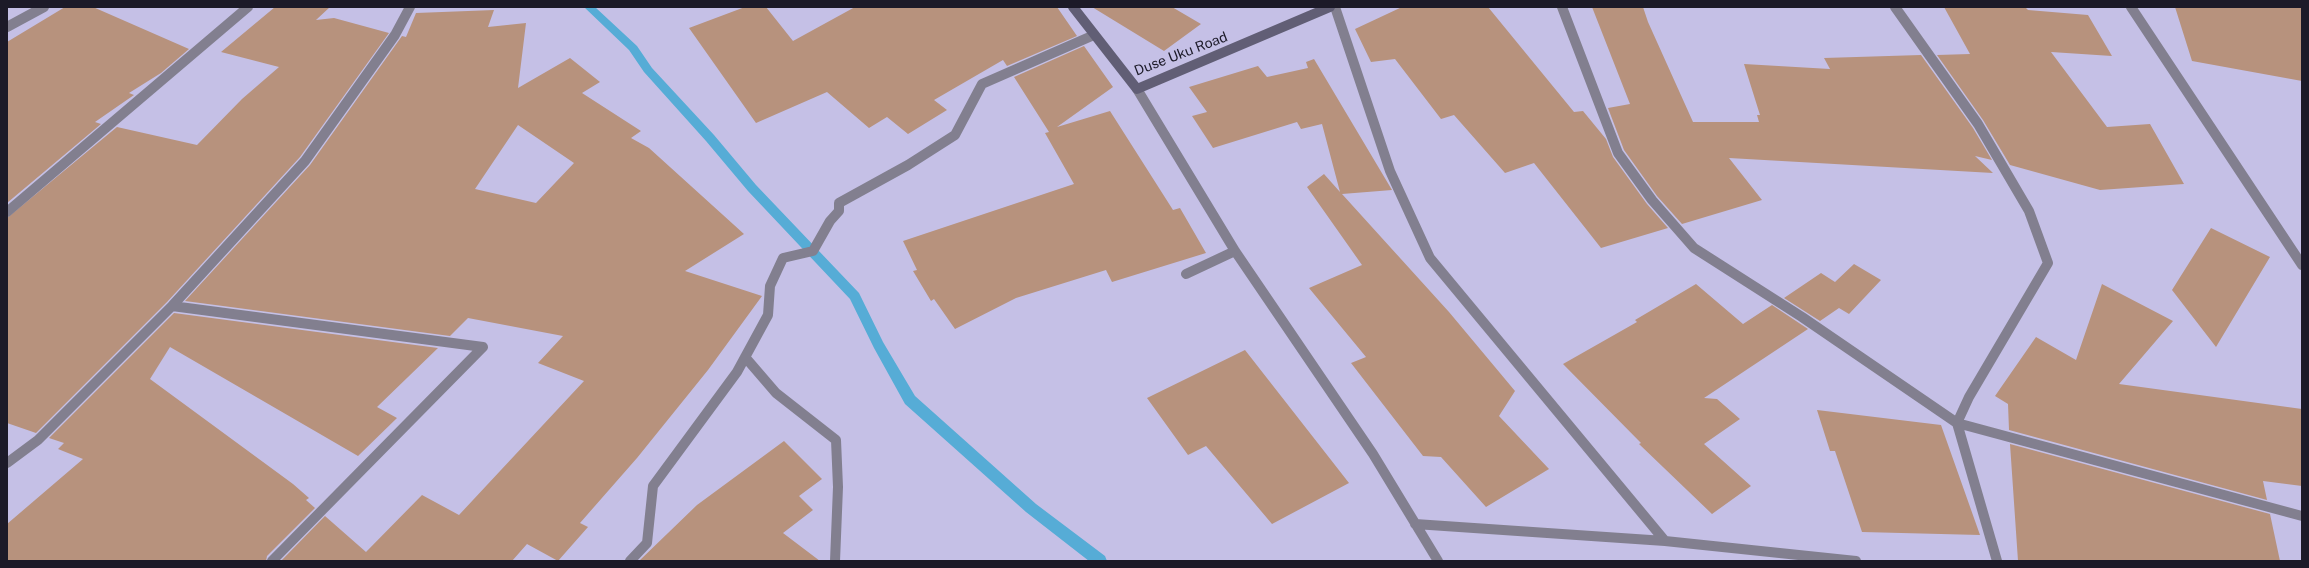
<!DOCTYPE html>
<html>
<head>
<meta charset="utf-8">
<style>
  body { margin:0 }
  #map { position:relative; width:2309px; height:568px; overflow:hidden; background:#c5c0e6; font-family:"Public Sans",sans-serif }
  canvas { display:block }
  .frame { position:absolute; inset:0; border:8px solid #1c1a28; pointer-events:none }
</style>
</head>
<body>
<div id="map">
<canvas width="2309" height="568"></canvas>
<div class="frame"></div>
</div>
<script>
const ctx = document.querySelector('canvas').getContext('2d');
ctx.lineJoin = 'round';
const poly = rows => new Path2D(rows.map(r => 'M' + r).join(''));
function fill(path, color) { ctx.fillStyle = color; ctx.fill(path, 'evenodd'); }
function trace(path, color, width, dash) { ctx.strokeStyle = color; ctx.lineWidth = width; ctx.lineCap = dash ? 'butt' : 'round'; ctx.setLineDash(dash || []); ctx.stroke(path); }
function drawText(font, color, halo, rows, align = 'center') {
  ctx.font = font + ' "Public Sans",sans-serif'; ctx.lineWidth = 3.5; ctx.setLineDash([]); ctx.textBaseline = 'middle'; ctx.strokeStyle = halo; ctx.fillStyle = color; for (const [text, x, y, turn = 0] of rows) {
    ctx.save(); ctx.translate(x, y); ctx.rotate((+turn || 0) * Math.PI / 180); ctx.textAlign = isNaN(turn) ? turn : align; if (halo) ctx.strokeText(text, 0, 0); ctx.fillText(text, 0, 0); ctx.restore();
  }
}
const stream = poly([
  [584,7,595,7,637,46,652,68,714,135,756,185,859,293,883,342,915,396,1036,504,1105,556,1107,561,1089,561,1026,512,905,404,874,348,850,299,748,191,706,141,644,72,629,50,584,7]
]);
const building = poly([
  [65,7,93,7,189,49,161,73,129,93,134,95,95,122,101,124,7,203,7,42],
  [275,7,330,7,316,20,334,18,389,33,300,157,167,302,36,433,7,423,7,218,117,127,197,145,242,99,279,67,221,52],
  [745,7,766,7,793,41,855,7,1057,7,1077,36,1007,66,1003,60,934,100,947,110,908,134,887,117,869,128,827,92,756,123,689,28],
  [1092,7,1172,7,1201,24,1164,51],
  [1402,7,1488,7,1574,112,1583,111,1606,139,1613,157,1647,204,1668,228,1601,248,1534,163,1505,173,1454,115,1441,119,1395,59,1371,62,1355,29],
  [1592,7,1643,7,1648,22,1693,122,1759,122,1757,115,1760,115,1744,64,1830,69,1824,58,1921,55,1973,128,1992,160,1975,156,1993,173,1729,158,1762,200,1682,224,1657,196,1624,150,1608,108,1630,104],
  [1944,7,2026,8,2028,10,2088,15,2112,56,2051,52,2107,127,2150,124,2184,184,2100,190,2010,165,1983,120,1937,55,1970,54],
  [2175,7,2302,7,2302,81,2192,61],
  [494,10,488,27,526,23,518,88,570,58,600,82,582,93,641,131,631,138,649,148,744,234,685,271,762,296,708,370,637,458,580,523,588,527,558,561,527,544,512,561,281,561,325,516,366,552,422,495,459,515,584,381,538,363,563,336,468,318,450,336,185,301,310,165,402,36,406,37,416,13],
  [518,125,574,163,536,203,475,189],
  [1084,46,1113,87,1057,127,1110,111,1173,210,1180,208,1206,253,1112,282,1106,270,1016,298,955,329,934,299,931,301,913,271,917,270,903,241,1074,184,1045,133,1049,132,1014,77],
  [1314,59,1392,190,1342,194,1449,312,1515,391,1499,416,1549,469,1486,507,1441,457,1423,456,1351,363,1366,357,1309,288,1362,265,1307,187,1324,174,1340,192,1322,124,1301,129,1297,122,1213,148,1192,116,1207,112,1189,87,1258,66,1267,77,1308,68,1306,62],
  [2211,228,2270,257,2216,347,2172,290],
  [1854,264,1881,280,1849,314,1839,308,1820,321,1784,298,1821,273,1835,282],
  [1696,284,1743,324,1772,305,1808,329,1704,398,1717,399,1740,419,1704,444,1751,486,1712,514,1639,444,1641,443,1563,364,1637,322,1635,320],
  [2102,284,2173,321,2119,384,2302,409,2302,486,2263,481,2267,500,2009,430,2008,404,1995,396,2036,337,2076,360],
  [174,313,438,348,377,407,397,418,358,456,170,347,150,379,293,484,309,498,306,500,315,508,267,556,266,561,7,561,7,524,83,459,58,449,64,443,49,438],
  [1245,350,1349,483,1272,524,1206,446,1188,455,1147,398],
  [1817,410,1941,425,1980,535,1862,532,1835,451,1830,451],
  [784,441,822,479,799,496,813,510,783,533,820,561,639,561,697,505],
  [2010,444,2270,514,2280,561,2018,561]
]);
const street = poly([
  [1335,7,1390,171,1430,258,1665,541],
  [1562,7,1618,153,1652,200,1694,248,1802,317,1957,423,2302,516],
  [1895,7,1978,124,2029,211,2048,263,1969,397,1957,423,1997,561],
  [2131,7,2302,265],
  [7,27,44,7],
  [1137,89,1235,251,1373,454,1438,561],
  [7,212,248,7],
  [1186,274,1235,251],
  [172,306,483,347,272,561],
  [745,357,776,393,836,440,838,487,835,561],
  [7,463,38,440,172,306,305,161,395,35,410,7],
  [1415,524,1665,541,1856,561],
  [630,561,647,543,653,486,737,372,768,315,770,286,783,258,813,251,830,221,839,211,839,203,908,165,955,135,982,84,1094,35]
]);
const secondary = poly([
  [1073,7,1137,89,1330,7]
]);
const streetNames = [
  ["Duse Uku Road",1181,54,-21]
];
fill(stream, '#56acd6');
fill(building, '#b7927d');
trace(street, '#827f8f', 10);
trace(secondary, '#615e75', 10);
drawText('14px', '#1c1a28', '#c5c0e6', streetNames);
</script>
</body>
</html>
